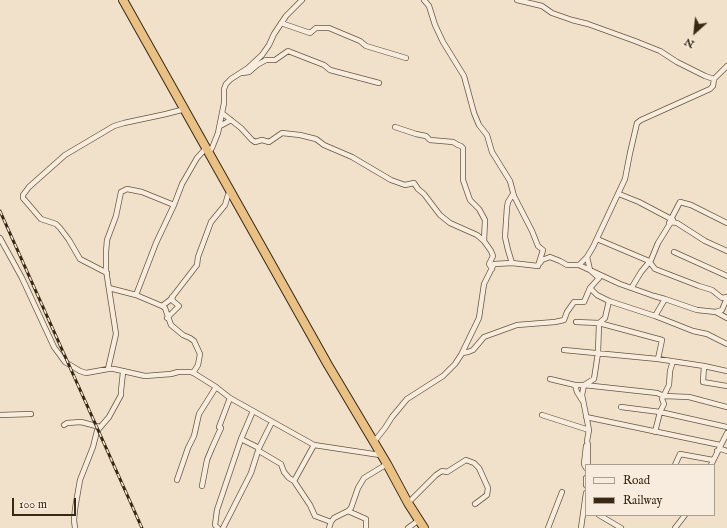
<!DOCTYPE html>
<html>
<head>
<meta charset="utf-8">
<style>
  body { margin:0 }
  #map { position:relative; width:727px; height:528px; overflow:hidden; background:#f2e1ca; font-family:"IM FELL English",serif }
  canvas { display:block }
  .legend { position:absolute; left:585px; top:464px; width:130px; height:52px; box-sizing:border-box; background:#f7ecdd; border:1px solid #ab9e8c; margin:0; padding:5px 7px; list-style:none; font-size:12px; color:#392913 }
  .legend li { display:flex; align-items:center; gap:8px; height:20px }
  .legend b { width:20px; border:1px solid #ab9e8c }
  .north { position:absolute; left:675px; top:12px; width:40px; height:40px; -webkit-text-stroke:3px #f7ecdd; paint-order:stroke; rotate:207deg; font-size:11px; font-weight:700; line-height:16px; text-align:center; color:#392913 }
  .north::after { content:''; display:block; margin:auto; width:14px; height:18px; background:#392913; clip-path:polygon(50% 0,100% 100%,50% 72%,0 100%) }
  .scale { position:absolute; left:12px; top:498px; width:64px; height:18px; box-sizing:border-box; border:2px solid #392913; border-top:0; padding-left:5px; font-size:12px; line-height:14px; white-space:nowrap; color:#392913; -webkit-text-stroke:3px #f7ecdd; paint-order:stroke }
</style>
</head>
<body>
<div id="map">
<canvas width="727" height="528"></canvas>
<ul class="legend">
<li><b style="height:5px;background:#f7ecdd"></b>Road</li>
<li><b style="height:5px;background:#392913"></b>Railway</li>
</ul>
<div class="north">N</div>
<div class="scale">100 m</div>
</div>
<script>
const ctx = document.querySelector('canvas').getContext('2d');
ctx.lineJoin = 'round';
const poly = rows => new Path2D(rows.map(r => 'M' + r).join(''));
function trace(path, color, width, dash) { ctx.strokeStyle = color; ctx.lineWidth = width; ctx.lineCap = dash ? 'butt' : 'round'; ctx.setLineDash(dash || []); ctx.stroke(path); }
const street = poly([
  [424,0,429,6,435,25,443,42,464,76,474,113,479,125,487,135,492,152,510,181,514,196,532,231,538,246,543,250,538,266],
  [517,0,542,6,552,13,572,20,588,24,635,41,660,51,677,62,705,76,714,79],
  [281,23,310,33,316,28,329,28,360,41,366,46,406,58],
  [242,73,249,72,257,65,266,60,275,60,288,51,324,65,330,70,379,83],
  [222,113,241,128,252,140,255,142,262,140,269,142,282,133,300,135,316,139,324,145,352,157,391,180,405,185,414,183,418,189,424,194,440,215,450,223,477,235,484,241,491,251,493,256,489,264,492,269],
  [220,126,231,120],
  [395,127,416,134,426,136,430,140,453,142,458,145,461,146,463,148,463,180,470,200,479,209,485,220,484,241],
  [209,152,212,148,218,133,224,103,224,89,226,84,231,79,248,68,262,55,269,45,274,34,286,16,302,0],
  [619,194,639,202,673,220],
  [669,223,680,202,691,205,727,223],
  [0,238,22,278,54,347,65,362,80,371,86,373,108,369,114,369,145,376,171,374,178,372,192,372,216,387,230,398,314,445,380,455],
  [597,239,649,261,655,269,699,286,712,290,722,298,727,297],
  [674,252,727,276],
  [512,263,508,250,505,237,507,207,508,202,513,194],
  [540,263,542,260,550,257,560,261,567,265,579,265,620,284,654,296,665,299,655,316],
  [579,265,587,257,593,247,625,179,630,153,637,123,641,120,710,89,713,86,714,79,727,66],
  [107,273,80,259,69,240,60,228,56,224,41,219,23,198,23,195,29,187,65,155,114,126,124,123,166,114,185,109],
  [632,287,641,272,651,260,658,243,671,222,677,223,705,241,727,251],
  [109,288,136,295,162,306,165,308,171,325,183,335,190,338,194,341,200,354,198,365,193,373],
  [136,295,156,243,174,205,182,184,197,158,206,148],
  [665,299,697,310,716,312,722,310,727,298],
  [609,301,655,316,693,331,707,334,727,344],
  [162,306,170,300,197,265,198,257,211,222,225,205,228,195,231,191],
  [716,312,727,318],
  [167,318,179,306,173,301,172,297],
  [576,322,599,323,662,340,658,359],
  [564,350,658,359,704,366,727,371],
  [462,353,468,352,473,350,484,337,517,325,555,322,564,320,567,312,574,302,584,302,590,288,599,278,590,270,587,257],
  [704,366,703,382,727,386],
  [108,369,116,334,106,270,106,252,107,240,116,216,121,192,127,189,142,192,174,205],
  [550,379,575,385,584,385,657,393,664,396,689,397,727,407],
  [575,385,577,392,582,400],
  [621,407,660,412,727,427],
  [0,415,31,414],
  [542,415,589,430],
  [586,417,720,445],
  [64,425,67,423,81,422,100,427],
  [655,432,660,412,664,404,662,399,669,385,670,371,673,361],
  [241,439,259,448],
  [373,443,385,428,392,417,407,399,443,376,455,364,461,355,479,318,484,284,494,264,512,263,538,266],
  [259,451,281,464,284,472,289,478,294,481,310,505,315,516,331,522],
  [717,451,721,449,727,451],
  [588,465,588,445,587,441,589,430,582,395,584,385,594,379,598,353,599,323,605,318,609,301,597,295,590,288],
  [675,465,680,454,713,460],
  [711,465,727,433],
  [586,468,584,464,586,446],
  [586,478,586,485],
  [177,480,188,448,194,436,199,414,216,387],
  [294,481,314,445],
  [202,486,207,460,212,448,221,428,219,427,230,398],
  [408,503,436,475,442,471,447,472,466,460,474,463,479,468,488,488,487,495,475,504],
  [348,511,366,519,366,528],
  [599,515,621,528],
  [75,528,74,520,75,509,80,480,93,447,97,431,109,417,121,395,121,391,123,372],
  [218,528,215,525,217,510,241,439,253,411],
  [223,528,251,473,259,448,272,422],
  [329,528,331,522,334,518,348,511,351,508,358,488,364,478,387,464],
  [408,528,419,520],
  [548,528,562,492],
  [581,528,586,493],
  [675,528,685,515]
]);
const highway = poly([
  [123,0,328,365,387,464,408,503,424,528]
]);
const rail = poly([
  [0,211,142,528]
]);
trace(street, '#675741', 6);
trace(highway, '#392913', 10);
trace(street, '#f7ecdd', 4.5);
trace(highway, '#e9c085', 8);
trace(rail, '#392913', 3);
trace(rail, '#f7ecdd', 1.5, [4.5]);
</script>
</body>
</html>
